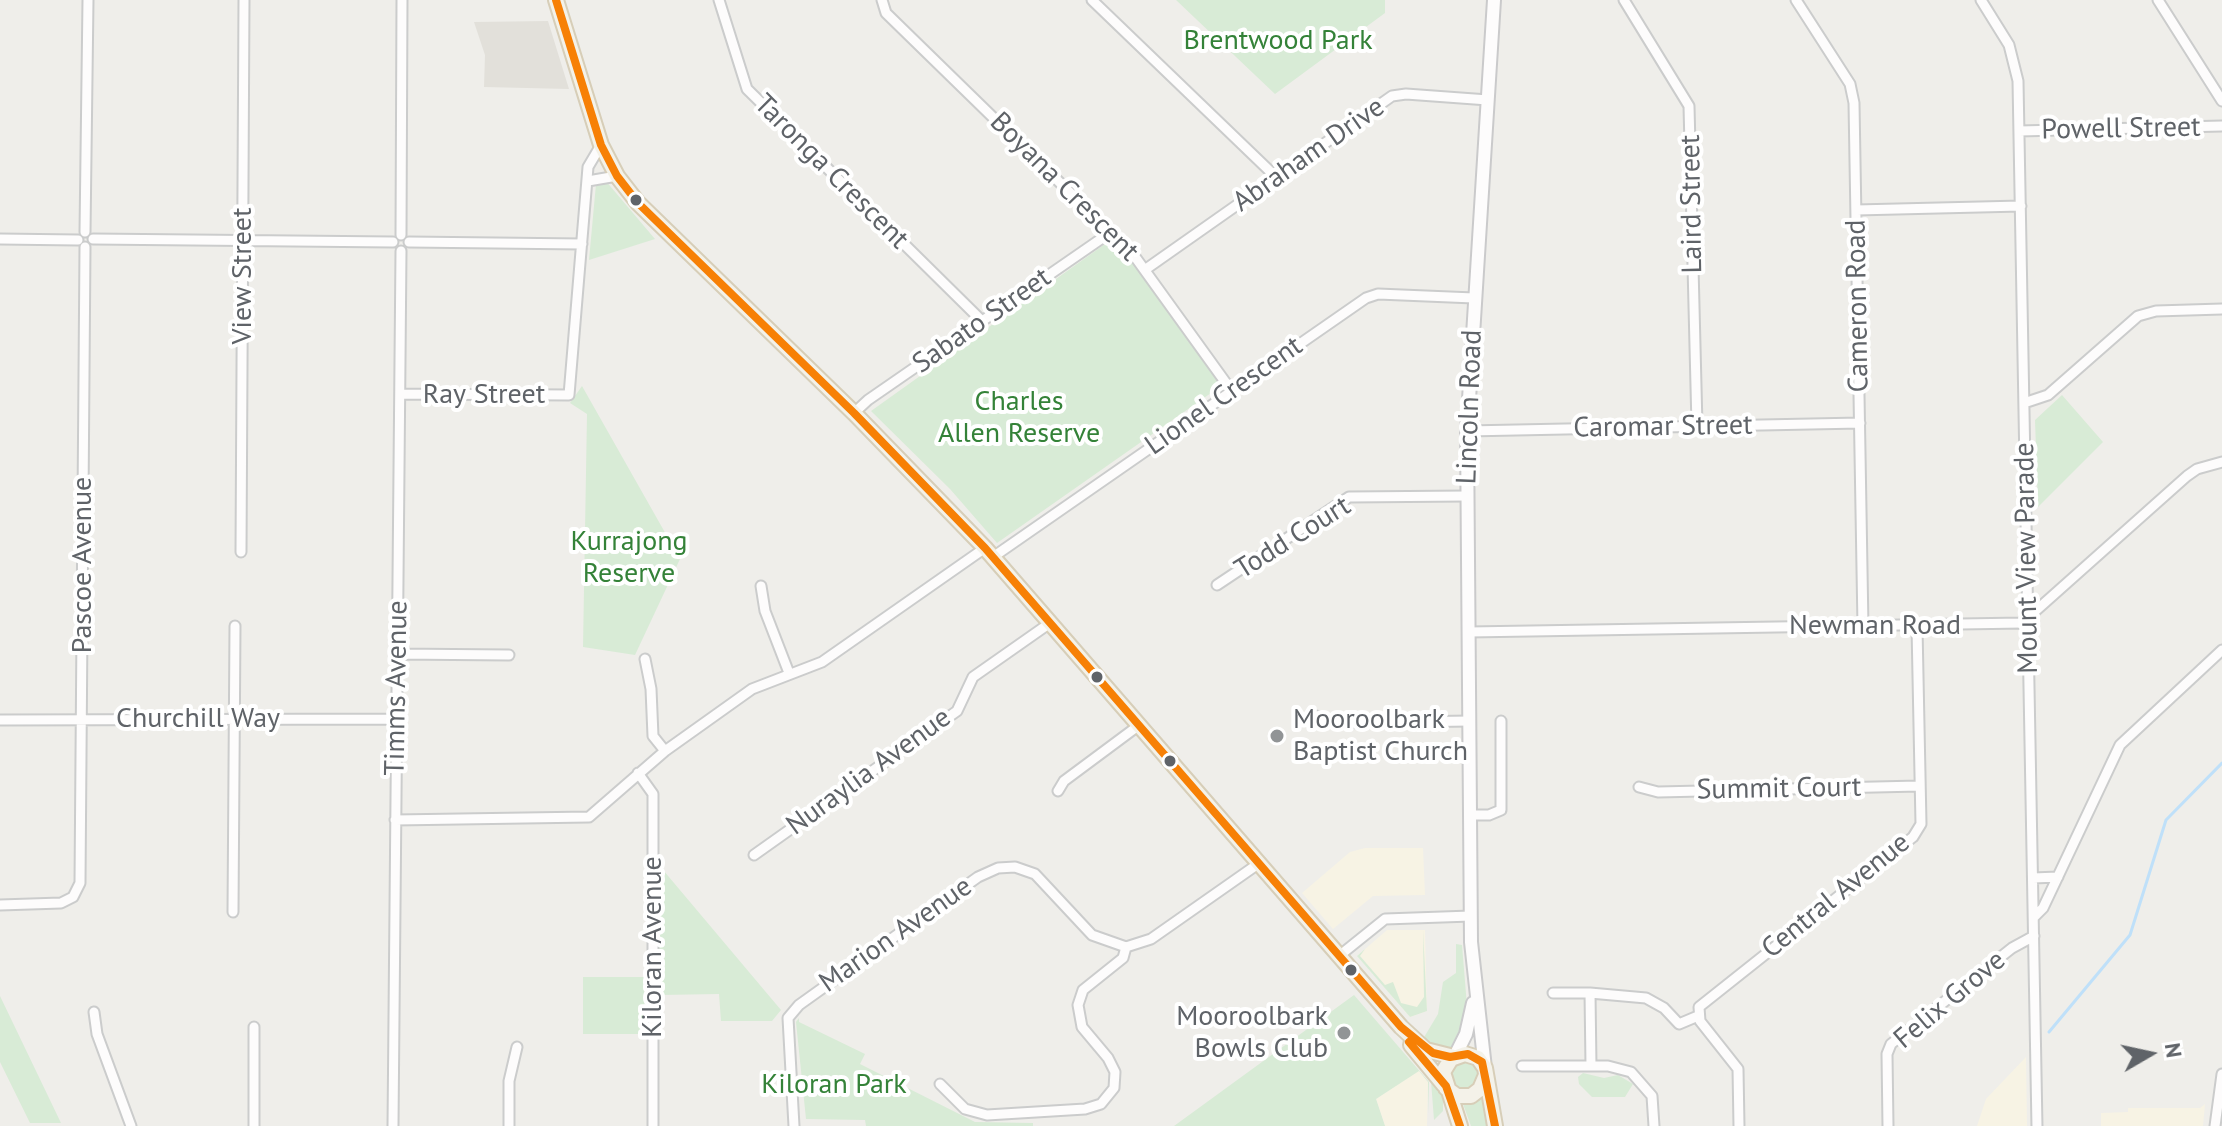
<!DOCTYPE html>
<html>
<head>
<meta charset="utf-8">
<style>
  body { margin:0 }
  #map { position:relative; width:2222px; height:1126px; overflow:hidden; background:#efeeea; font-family:"PT Sans",sans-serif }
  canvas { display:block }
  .north { position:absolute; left:2110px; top:1014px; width:80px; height:80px; -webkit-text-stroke:6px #fff; paint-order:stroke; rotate:81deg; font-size:22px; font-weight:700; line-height:32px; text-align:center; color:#5f6368 }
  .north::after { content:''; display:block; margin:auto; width:28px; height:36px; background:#5f6368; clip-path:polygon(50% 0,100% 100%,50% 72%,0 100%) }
</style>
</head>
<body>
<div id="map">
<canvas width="2222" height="1126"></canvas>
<div class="north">N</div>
</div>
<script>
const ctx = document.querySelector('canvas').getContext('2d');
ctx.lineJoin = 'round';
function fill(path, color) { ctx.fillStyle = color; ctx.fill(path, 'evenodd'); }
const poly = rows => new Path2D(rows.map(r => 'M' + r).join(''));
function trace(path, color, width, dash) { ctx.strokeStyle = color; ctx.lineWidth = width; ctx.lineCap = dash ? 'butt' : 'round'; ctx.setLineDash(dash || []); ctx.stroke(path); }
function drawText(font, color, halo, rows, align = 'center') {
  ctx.font = font + ' "PT Sans",sans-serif'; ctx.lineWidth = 8; ctx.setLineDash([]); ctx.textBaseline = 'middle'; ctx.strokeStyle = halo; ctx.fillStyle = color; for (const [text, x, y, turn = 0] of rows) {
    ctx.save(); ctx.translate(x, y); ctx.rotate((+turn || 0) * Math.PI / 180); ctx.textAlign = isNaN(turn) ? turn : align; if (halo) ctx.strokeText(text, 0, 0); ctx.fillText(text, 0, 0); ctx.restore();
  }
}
const commercial = poly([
  [1365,848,1423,848,1425,895,1373,896,1333,929,1302,893,1350,852],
  [1387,930,1425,930,1427,1011,1410,1017,1357,956],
  [2026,1057,2027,1126,1977,1126,1986,1099],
  [1419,1070,1428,1082,1427,1126,1385,1126,1376,1099],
  [2205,1104,2203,1126,2101,1126,2101,1113,2128,1112,2128,1108,2200,1108]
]);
const education = poly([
  [548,21,569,89,484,87,485,55,474,22]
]);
const green = poly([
  [1176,0,1385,0,1385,13,1275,94],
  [605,180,655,239,589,260,596,184],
  [1112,239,1144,274,1221,386,997,543,950,489,871,411],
  [582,386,680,559,635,655,583,647,587,414,570,403],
  [2062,395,2103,442,2038,507,2035,420],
  [658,864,781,1010,772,1021,721,1021,719,994,660,995],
  [1423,930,1427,1011,1410,1017,1357,956,1365,949,1360,956,1385,985,1393,982,1401,1003,1417,1007,1424,997],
  [1456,944,1462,945,1467,1006,1463,1028,1455,1044,1448,1050,1438,1050,1423,1039,1438,1014,1443,982,1456,973],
  [583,977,644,977,645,1034,583,1034],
  [1354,995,1429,1082,1429,1114,1428,1082,1419,1071,1376,1099,1385,1126,1174,1126],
  [0,996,61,1123,30,1123,0,1062],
  [799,1018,799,1022,865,1054,860,1064,975,1122,1033,1123,1033,1126,866,1126,865,1120,806,1119,796,1022],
  [1410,1051,1443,1097,1443,1111,1434,1120,1431,1081,1407,1054],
  '1450 1076a14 14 0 1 1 28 0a14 14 0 1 1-28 0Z',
  [1583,1073,1604,1078,1618,1075,1633,1084,1625,1097,1592,1097,1579,1084,1578,1077],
  [1482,1098,1487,1126,1471,1126,1463,1104]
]);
const stream = poly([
  [2049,1032,2130,935,2166,820,2222,763]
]);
const minor = poly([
  [719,0,747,89,981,320],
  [882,0,886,13,1133,254,1231,390],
  [1092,0,1277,178],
  [1624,0,1689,106,1697,426],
  [1796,0,1850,84,1854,103,1863,627],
  [1981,0,2009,45,2018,81,2037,1126],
  [2158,0,2222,101],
  [2019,131,2222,126],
  [588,181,617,176],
  [1856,210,2021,206],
  [85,232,88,0],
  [401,235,402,0],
  [0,239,78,240],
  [93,239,393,242],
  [409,242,582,244],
  [1146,269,1392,96,1406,94,1488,100],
  [400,394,569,395,588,167,601,145],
  [2024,403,2048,395,2138,316,2156,311,2222,309],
  [854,413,868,400,1111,232],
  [1467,431,1860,423],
  [241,552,244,0],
  [993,557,1366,298,1378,294,1474,298],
  [1217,585,1349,497,1467,496],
  [761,586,765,611,789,673],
  [1469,632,2022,623,2187,476,2197,469,2222,462],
  [397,654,509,655],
  [645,659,651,689,653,736,665,751],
  [1316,716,1336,723,1470,721],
  [0,720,396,719],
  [638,773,653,794,653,1126],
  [1639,787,1658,792,1919,786],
  [1058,791,1064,781,1138,726],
  [1471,815,1489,815,1501,810,1501,721],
  [395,820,589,817,665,751,752,689,822,662,985,548],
  [754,855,957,711,973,677,1050,623],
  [2033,878,2058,877],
  [0,905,61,903,73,897,80,883,85,247],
  [233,912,235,626],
  [2034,917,2043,908,2120,745,2222,650],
  [1339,956,1385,919,1471,916],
  [1553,993,1590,993],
  [94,1012,97,1034,131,1126],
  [254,1027,254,1126],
  [1522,1066,1608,1066,1631,1072,1652,1096,1654,1126],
  [1591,1066,1590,993,1646,998,1664,1008,1679,1024,1698,1016],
  [940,1084,965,1109,987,1115,1085,1109,1101,1104,1114,1088,1115,1072,1108,1058,1082,1027,1078,1005,1083,990,1123,958,1126,947],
  [393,1126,401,251],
  [509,1126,509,1081,517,1047],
  [794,1126,788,1018,799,1005,978,877,998,868,1015,867,1035,874,1092,935,1126,947,1151,939,1258,864],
  [1739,1126,1738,1069,1700,1021,1699,1007,1913,837,1921,824,1917,627],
  [1888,1126,1887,1054,1891,1044,2012,948,2034,936],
  [2215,1126,2222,1074]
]);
const secondary = poly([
  [1455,1056,1466,1034,1473,1003],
  [1485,1068,1471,942,1467,431,1494,0]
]);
const primary = poly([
  [556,0,601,145,617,176,638,203,854,413,985,548,1401,1027,1426,1050,1454,1057],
  [1411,1045,1444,1085],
  [1446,1088,1457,1096,1471,1096,1480,1089,1486,1075],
  [1460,1126,1443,1072,1451,1059,1465,1054,1478,1058,1485,1068,1495,1126]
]);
const bus1 = poly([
  [556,0,601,145,617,176,638,203,854,413,985,548,1401,1027,1433,1053,1450,1057,1468,1054,1482,1062,1495,1126],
  [1409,1042,1446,1086,1460,1126]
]);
const markers = [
  [636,200,7,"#5f6368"],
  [1097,677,7,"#5f6368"],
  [1277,736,8,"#919496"],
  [1170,761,7,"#5f6368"],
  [1351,970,7,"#5f6368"],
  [1344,1033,8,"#919496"]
];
const parkNames = [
  ["Brentwood Park",1278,41],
  ["Charles",1019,402],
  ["Allen Reserve",1019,434],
  ["Kurrajong",629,542],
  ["Reserve",629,574],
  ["Kiloran Park",834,1085]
];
const streetNames = [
  ["Powell Street",2121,129,-1],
  ["Abraham Drive",1309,155,-35],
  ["Taronga Crescent",831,172,45],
  ["Boyana Crescent",1064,187,45],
  ["Laird Street",1692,204,-91],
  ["View Street",243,276,-90],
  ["Cameron Road",1858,306,-91],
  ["Sabato Street",982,321,-35],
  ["Ray Street",484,395],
  ["Lionel Crescent",1224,396,-35],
  ["Lincoln Road",1470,407,-88],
  ["Caromar Street",1663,427,-1],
  ["Todd Court",1293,538,-32],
  ["Mount View Parade",2027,558,-91],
  ["Pascoe Avenue",83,565,-90],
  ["Newman Road",1875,626],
  ["Timms Avenue",397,688,-89],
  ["Churchill Way",198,719],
  ["Nuraylia Avenue",869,772,-36],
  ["Summit Court",1779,789,-1],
  ["Central Avenue",1836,896,-39],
  ["Marion Avenue",896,935,-35],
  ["Kiloran Avenue",653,947,-90],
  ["Felix Grove",1950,1000,-40]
];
const poiNames = [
  ["Mooroolbark",1293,720],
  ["Baptist Church",1293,752],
  ["Mooroolbark",1328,1017,"right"],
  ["Bowls Club",1328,1049,"right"]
];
fill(commercial, '#f7f3e4');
fill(education, '#e2e0da');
fill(green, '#d8ebd6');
trace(stream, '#bfe0f9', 3);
trace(minor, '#cbcccc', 13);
trace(secondary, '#cacacb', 16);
trace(primary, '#d7ceb8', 18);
trace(minor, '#fdfcfc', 9);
trace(secondary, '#fdfcfc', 12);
trace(primary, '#f4f2e9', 14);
trace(bus1, '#f78005', 8);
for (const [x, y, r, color] of markers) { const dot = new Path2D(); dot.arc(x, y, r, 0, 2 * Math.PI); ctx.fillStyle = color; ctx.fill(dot); trace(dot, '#fff', 3); }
drawText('28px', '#348238', '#fff', parkNames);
drawText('28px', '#5f6368', '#fff', streetNames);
drawText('28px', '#5f6368', '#fff', poiNames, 'left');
</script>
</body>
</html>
